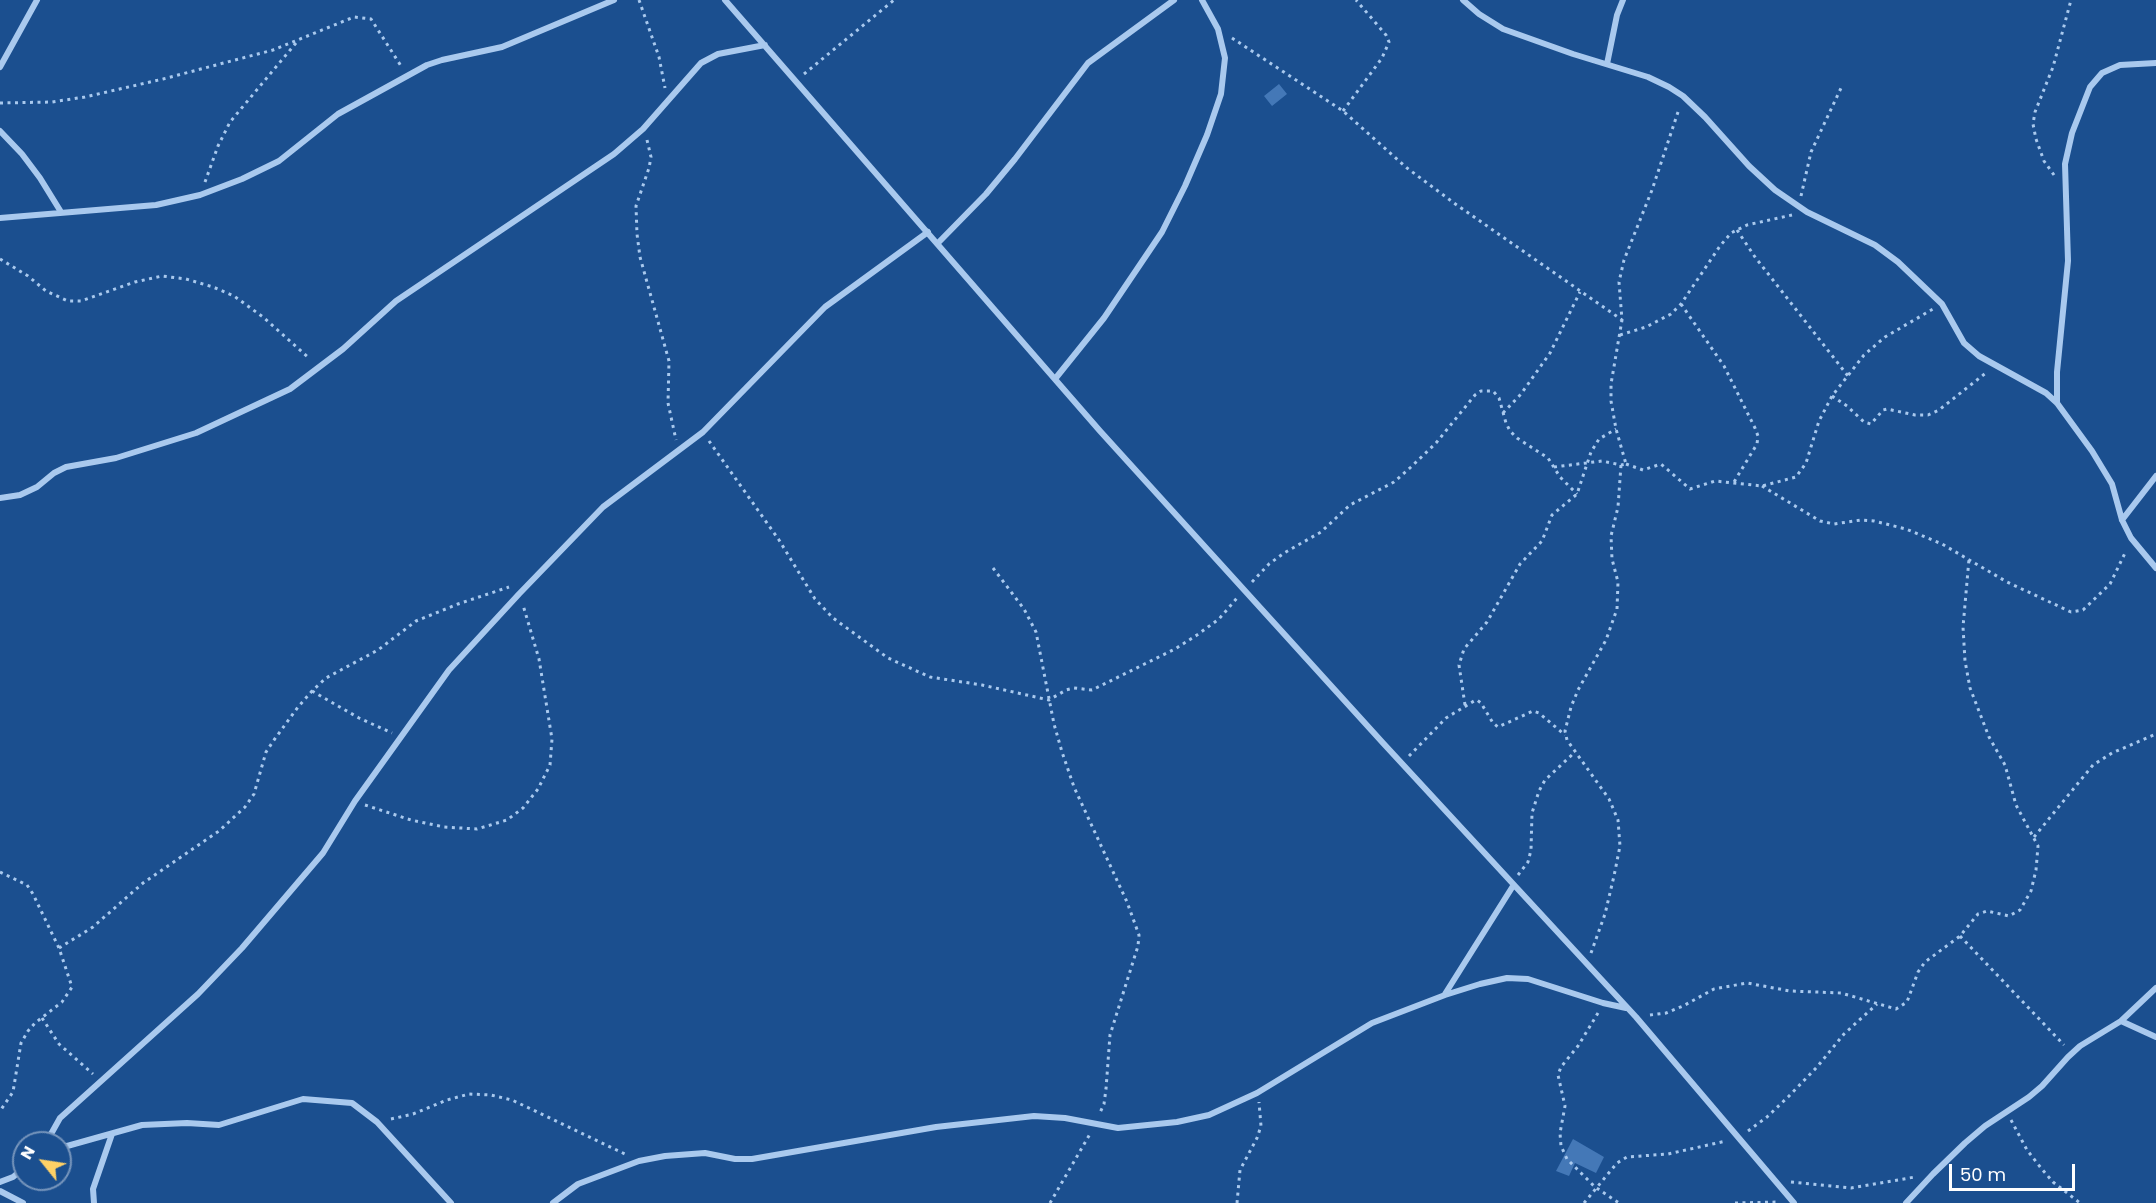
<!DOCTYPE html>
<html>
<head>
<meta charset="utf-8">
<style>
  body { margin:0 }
  #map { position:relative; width:2156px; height:1203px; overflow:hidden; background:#1b4f8f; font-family:Poppins,sans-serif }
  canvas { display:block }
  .north { position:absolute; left:12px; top:1131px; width:60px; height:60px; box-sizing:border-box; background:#1b4f8f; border:2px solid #7695bc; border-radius:50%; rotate:300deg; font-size:16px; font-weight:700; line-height:24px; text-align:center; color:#fff }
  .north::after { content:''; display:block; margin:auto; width:21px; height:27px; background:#ffd166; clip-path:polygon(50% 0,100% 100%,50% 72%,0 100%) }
  .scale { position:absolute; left:1949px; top:1164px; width:126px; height:27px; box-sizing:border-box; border:3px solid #fff; border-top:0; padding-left:8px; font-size:18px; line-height:21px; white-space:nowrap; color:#fff; -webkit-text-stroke:4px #1b4f8f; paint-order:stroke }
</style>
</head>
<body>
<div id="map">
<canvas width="2156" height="1203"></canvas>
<div class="north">N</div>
<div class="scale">50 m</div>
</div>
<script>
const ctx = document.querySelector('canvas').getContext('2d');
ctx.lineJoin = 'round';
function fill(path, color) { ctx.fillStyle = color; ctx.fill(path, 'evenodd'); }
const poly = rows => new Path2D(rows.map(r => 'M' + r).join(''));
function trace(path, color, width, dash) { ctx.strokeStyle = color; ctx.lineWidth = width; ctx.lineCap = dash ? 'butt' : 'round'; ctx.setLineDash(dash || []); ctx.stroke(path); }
const building = poly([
  [1279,84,1287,94,1272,106,1264,96],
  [1573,1139,1604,1157,1596,1173,1575,1163,1569,1176,1556,1171]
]);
const path = poly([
  [639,0,659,57,665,88],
  [1232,38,1343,111,1407,168,1454,203,1622,320],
  [804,74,894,0],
  [0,103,52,102,85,97,163,79,273,50,354,17,371,19,401,66],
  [1343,111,1382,58,1389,42,1386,35,1356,0],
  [647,140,651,157,649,168,636,206,637,234,640,257,669,361,668,403,676,440],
  [2054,175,2044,161,2036,139,2033,124,2035,112,2053,67,2071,0],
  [205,182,218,146,230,122,296,43],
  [1801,196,1811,152,1841,88],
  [1737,230,1755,257,1848,376],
  [0,259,28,276,46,291,68,301,81,301,135,282,162,276,186,279,213,287,234,296,263,317,310,359],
  [1681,304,1724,366,1755,428,1758,436,1757,444,1734,482],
  [1620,335,1646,327,1671,314,1681,304,1720,246,1731,233,1747,225,1792,215],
  [1832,396,1847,406,1864,422,1871,424,1883,410,1887,409,1915,415,1928,415,1939,410,1987,372],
  [1503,413,1521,394,1550,353,1580,292],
  [709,441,779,540,815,599,833,618,888,658,930,677,982,685,1049,700,1066,690,1074,688,1092,690,1175,649,1197,635,1219,619,1237,598],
  [1626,464,1643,470,1661,464,1690,489,1715,481,1762,486,1796,477,1806,463,1819,421,1832,396,1864,355,1885,337,1933,309],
  [1554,467,1602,461,1621,465,1626,464,1616,429,1611,401,1611,384,1622,320,1619,282,1624,260,1652,190,1679,109],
  [1762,486,1820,521,1834,524,1861,520,1874,521,1906,529,1942,544,2007,582,2071,612,2083,610,2110,584,2126,551],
  [993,568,1024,609,1036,632,1054,724,1062,752,1074,787,1127,902,1139,935,1138,946,1110,1035,1106,1089,1104,1104,1099,1115],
  [1252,582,1269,564,1284,553,1321,532,1350,505,1394,482,1411,467,1436,443,1475,395,1481,391,1493,391,1499,398,1506,423,1510,431,1517,438,1548,458,1560,477,1577,494],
  [312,691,359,718,392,733],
  [1465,705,1459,665,1464,649,1487,622,1520,564,1542,541,1552,515,1577,494,1591,452,1599,439,1616,429],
  [1409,756,1446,718,1474,701,1477,700,1481,703,1493,723,1498,727,1533,711,1539,713,1565,735],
  [365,805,411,820,444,827,477,829,507,820,523,808,538,789,550,765,552,739,539,659,523,605],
  [2034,837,2093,765,2112,753,2156,734],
  [0,872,27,885,33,894,59,948,72,987,62,1002,35,1023,28,1031,21,1043,13,1092,0,1111],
  [1518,875,1528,862,1531,850,1532,813,1539,791,1545,780,1575,752],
  [1960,936,2064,1045],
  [59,948,93,927,143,883,219,831,245,807,254,794,266,752,274,740,298,707,312,691,326,678,378,650,416,621,458,604,509,587],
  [1591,953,1605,914,1614,876,1620,846,1618,820,1609,799,1567,740,1565,731,1571,707,1578,690,1606,640,1617,609,1618,582,1612,559,1611,536,1618,507,1621,465],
  [1598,1013,1578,1046,1561,1067,1558,1075,1565,1106,1560,1133,1561,1146,1567,1159,1595,1187,1619,1203],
  [1650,1015,1666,1013,1683,1006,1714,989,1747,983,1790,991,1841,993,1896,1009,1907,1002,1918,972,1925,962,1960,936,1978,914,1987,911,2009,916,2020,910,2031,891,2036,870,2038,846,2016,805,2005,765,1989,737,1970,688,1965,661,1963,627,1969,559],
  [42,1018,59,1044,93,1074],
  [391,1119,413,1114,447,1100,469,1094,491,1095,512,1100,533,1110,625,1154],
  [2011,1120,2027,1150,2041,1168,2053,1182,2080,1203],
  [1748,1131,1767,1117,1789,1096,1817,1067,1844,1034,1877,1004],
  [1791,1182,1851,1188,1915,1177],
  [1050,1203,1090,1134],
  [1237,1203,1240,1170,1257,1138,1261,1126,1259,1102],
  [1584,1203,1617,1163,1627,1157,1668,1154,1726,1141],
  [1735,1203,1780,1202]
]);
const street = poly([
  [725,0,1100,431,1383,743,1636,1017,1794,1203],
  [1463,0,1479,14,1503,29,1573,54,1648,77,1669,87,1683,96,1705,117,1749,166,1775,190,1807,212,1875,245,1898,262,1942,304,1964,343,1979,356,2046,393,2057,403,2092,451,2112,484,2122,520,2131,538,2156,568],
  [1607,64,1617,15,1623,0],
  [0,67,37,0],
  [0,131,22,154,40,178,61,212],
  [0,218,156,205,200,195,242,179,279,161,338,114,427,65,442,60,502,47,614,0],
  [938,243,986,194,1015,159,1088,63,1174,0],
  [1055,379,1104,318,1162,232,1185,186,1207,135,1221,94,1225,58,1218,29,1202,0],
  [2057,403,2057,372,2068,261,2065,164,2072,133,2090,87,2102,73,2120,65,2156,63],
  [0,498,20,495,37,487,54,473,66,467,116,458,196,433,290,389,343,349,396,301,614,154,643,129,701,63,718,54,765,45],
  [2122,520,2156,476],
  [1445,994,1513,886],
  [2121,1021,2156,1037],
  [46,1143,60,1118,198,994,242,948,323,853,355,801,449,670,519,594,603,507,703,432,825,307,928,232],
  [60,1148,142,1125,187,1123,219,1125,303,1099,352,1103,377,1122,451,1203],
  [0,1182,13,1177,24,1168],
  [0,1191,23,1203],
  [94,1203,93,1189,112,1134],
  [553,1203,578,1184,639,1161,665,1156,705,1153,735,1159,752,1159,936,1127,1034,1116,1065,1118,1118,1128,1177,1122,1209,1115,1257,1093,1372,1023,1445,995,1480,984,1507,978,1528,979,1603,1003,1626,1008],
  [1906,1203,1933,1174,1965,1143,1985,1126,2029,1097,2042,1086,2068,1057,2080,1046,2121,1021,2156,988]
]);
fill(building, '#4478b7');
trace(path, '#a9c9ee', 3, [3, 4.5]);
trace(street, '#a9c9ee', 6);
</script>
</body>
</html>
